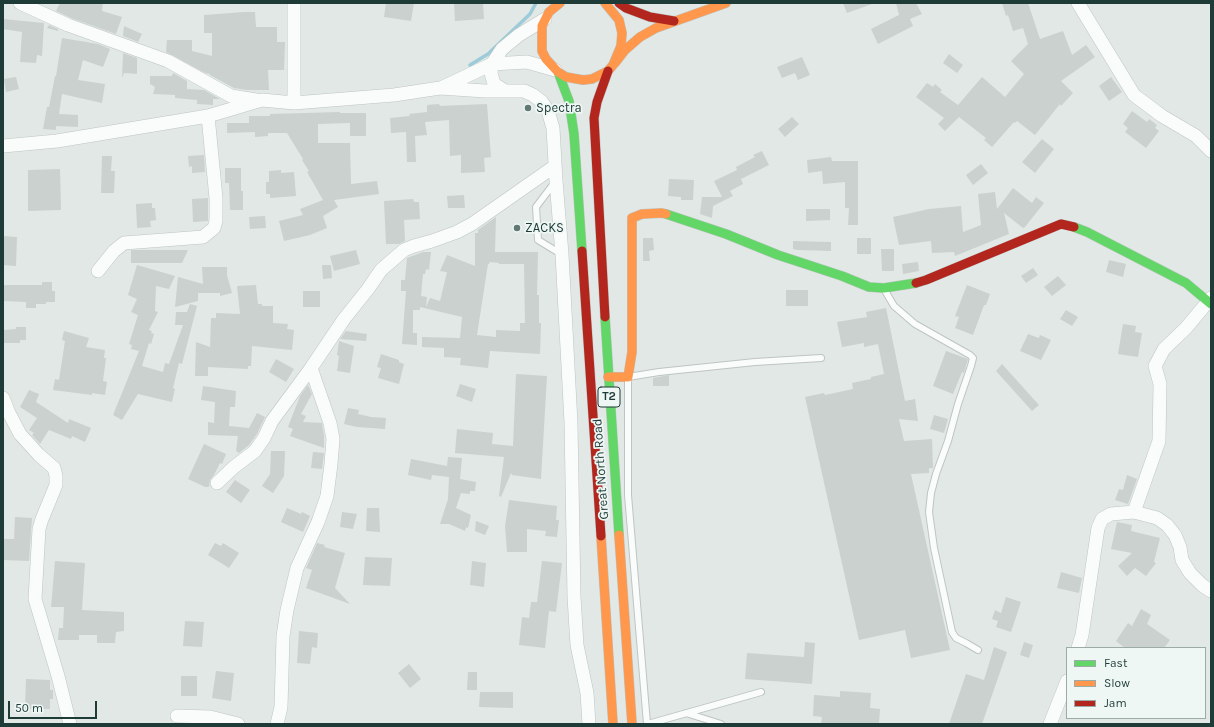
<!DOCTYPE html>
<html>
<head>
<meta charset="utf-8">
<style>
  body { margin:0 }
  #map { position:relative; width:1214px; height:727px; overflow:hidden; background:#e1e8e5; font-family:Karla,sans-serif }
  canvas { display:block }
  .frame { position:absolute; inset:0; border:4px solid #1e3b37; pointer-events:none }
  .legend { position:absolute; left:1066px; top:647px; width:140px; height:72px; box-sizing:border-box; background:#eef7f4; border:1px solid #9baca8; margin:0; padding:5px 7px; list-style:none; font-size:12px; color:#1e3b37 }
  .legend li { display:flex; align-items:center; gap:8px; height:20px }
  .legend b { width:20px; border:1px solid #9baca8 }
  .scale { position:absolute; left:8px; top:701px; width:89px; height:18px; box-sizing:border-box; border:2px solid #1e3b37; border-top:0; padding-left:5px; font-size:12px; line-height:14px; white-space:nowrap; color:#1e3b37; -webkit-text-stroke:3px #eef7f4; paint-order:stroke }
</style>
</head>
<body>
<div id="map">
<canvas width="1214" height="727"></canvas>
<div class="frame"></div>
<ul class="legend">
<li><b style="height:5px;background:#63d668"></b>Fast</li>
<li><b style="height:5px;background:#ff974d"></b>Slow</li>
<li><b style="height:5px;background:#b3261e"></b>Jam</li>
</ul>
<div class="scale">50 m</div>
</div>
<script>
const ctx = document.querySelector('canvas').getContext('2d');
ctx.lineJoin = 'round';
const poly = rows => new Path2D(rows.map(r => 'M' + r).join(''));
function trace(path, color, width, dash) { ctx.strokeStyle = color; ctx.lineWidth = width; ctx.lineCap = dash ? 'butt' : 'round'; ctx.setLineDash(dash || []); ctx.stroke(path); }
function fill(path, color) { ctx.fillStyle = color; ctx.fill(path, 'evenodd'); }
function drawText(font, color, halo, rows, align = 'center') {
  ctx.font = font + ' Karla,sans-serif'; ctx.lineWidth = 3.5; ctx.setLineDash([]); ctx.textBaseline = 'middle'; ctx.strokeStyle = halo; ctx.fillStyle = color; for (const [text, x, y, turn = 0] of rows) {
    ctx.save(); ctx.translate(x, y); ctx.rotate((+turn || 0) * Math.PI / 180); ctx.textAlign = isNaN(turn) ? turn : align; if (halo) ctx.strokeText(text, 0, 0); ctx.fillText(text, 0, 0); ctx.restore();
  }
}
const stream = poly([
  [470,65,488,54,530,14,536,3]
]);
const building = poly([
  [60,3,103,3,102,11,122,17,116,34,71,18,56,11],
  [386,3,414,3,411,21,384,17],
  [454,3,483,3,484,19,455,21],
  [843,3,872,3,872,4,847,13],
  [896,3,916,3,922,14,910,19,913,26,878,44,871,29,899,15],
  [1002,3,1028,3,1040,39,1063,31,1072,55,1086,45,1095,57,1061,81,1073,93,1061,106,1060,104,1035,135,1017,121,1015,123,1014,122,992,147,984,140,986,138,959,117,945,131,938,124,944,118,916,97,927,83,933,87,935,84,942,90,940,92,958,105,982,77,1005,97,1024,74,1011,61,1028,44,1023,28,1013,31,1008,15,1006,16],
  [244,12,255,12,256,27,277,27,277,42,285,42,284,70,268,70,269,90,247,90,234,88,210,75,210,74,205,73,166,52,167,40,192,40,192,51,212,56,212,33,204,33,204,15],
  [3,19,44,23,42,56,37,55,36,63,20,62,22,32,3,29],
  [49,25,58,29,58,31,47,28],
  [124,26,142,34,138,42,123,36],
  [62,38,98,44,110,49,103,67,83,60,78,80,105,84,102,103,62,94,59,114,78,115,78,127,56,126,56,130,43,129,47,107,49,107,55,76,56,76],
  [123,53,137,58,137,74,124,73,122,78],
  [949,54,963,65,957,73,943,63],
  [802,57,810,75,798,80,795,73,782,78,777,67],
  [173,73,187,81,187,89,204,90,220,99,213,99,213,105,197,104,197,100,175,98,175,95,153,94,155,87,150,84,150,76,172,76],
  [16,77,19,89,6,92,4,79],
  [1111,77,1122,92,1109,101,1099,86],
  [439,104,440,106,487,104,491,157,484,158,485,172,461,173,461,155,450,156,449,120,425,122,427,135,415,136,416,162,407,162,406,132,391,133,390,118,410,116,409,114,427,112,427,105],
  [1132,111,1147,122,1149,119,1157,125,1155,128,1159,131,1146,148,1125,132,1128,128,1123,124],
  [340,112,340,113,366,113,366,136,350,136,350,123,318,124,318,143,350,143,351,184,377,181,379,194,334,200,338,207,323,216,327,228,310,235,284,241,279,221,303,215,300,209,323,200,307,172,309,171,302,160,303,159,287,133,268,133,268,136,255,137,255,132,227,133,227,123,249,123,249,116,270,116,270,114],
  [792,117,799,124,785,137,778,129],
  [1042,139,1054,149,1035,173,1022,162],
  [762,151,769,165,741,179,743,184,730,191,733,196,713,206,712,218,700,214,702,197,722,197,714,181,737,170,736,167,755,157,753,155],
  [204,155,205,172,192,173,192,166,189,167,188,156],
  [102,156,112,156,111,171,115,171,114,193,101,193],
  [831,157,832,161,858,161,858,225,848,225,849,208,845,208,845,182,823,184,822,171,808,173,807,160],
  [981,164,988,173,973,185,966,175],
  [225,168,241,168,241,191,243,191,243,210,230,210,229,183,225,183],
  [60,169,61,210,28,211,28,170],
  [281,170,281,173,294,172,296,196,270,198,270,194,266,194,266,182,269,182,269,171],
  [669,179,694,180,693,200,681,200,681,197,668,196],
  [1013,188,1032,203,1036,197,1044,203,1025,227,1023,228,1004,213,1009,234,955,256,954,252,932,253,931,241,899,245,893,217,929,209,961,206,963,232,981,225,978,194,995,192,997,209],
  [464,195,465,208,448,208,447,196],
  [208,198,208,221,193,222,192,199],
  [413,199,414,202,419,202,420,219,404,220,405,241,399,244,386,244,384,201],
  [152,203,152,208,155,208,156,220,150,221,151,227,137,228,136,204],
  [806,209,830,209,830,220,806,221],
  [265,216,266,228,250,229,249,217],
  [496,217,495,252,538,252,537,295,539,295,539,323,541,323,540,354,490,351,488,368,460,365,461,358,444,357,444,348,422,347,422,337,460,338,462,317,420,307,420,310,413,310,413,333,417,333,417,345,402,344,406,291,401,291,401,280,405,280,407,258,423,252,431,252,429,270,426,269,425,274,423,274,421,296,427,297,426,307,430,298,440,301,447,272,440,271,447,255,475,266,475,233,478,233,478,230],
  [490,262,499,263,499,264,524,264,525,323,520,323,520,331,496,330,496,337,477,335,488,264,489,264],
  [3,236,17,237,16,266,3,265],
  [643,238,653,238,654,250,649,251,650,261,643,261],
  [857,238,871,238,871,254,857,254],
  [793,241,831,242,831,251,798,250,793,249],
  [881,249,894,249,894,271,882,271],
  [131,250,188,250,182,263,131,263],
  [356,250,360,264,334,271,330,256],
  [1109,260,1126,264,1123,277,1106,272],
  [918,262,919,271,903,274,902,264],
  [137,265,175,276,169,289,156,286,155,311,158,312,149,330,152,331,151,333,154,334,151,344,149,343,142,366,163,372,165,363,169,364,183,325,175,325,176,312,187,312,190,304,197,306,182,364,179,363,173,388,175,389,172,402,138,394,122,420,113,415,139,351,131,349,132,345,129,344,138,315,131,312,137,299,128,295],
  [322,265,331,265,332,278,323,279],
  [202,267,227,267,227,275,232,293,220,296,220,293,198,293,198,301,175,307,178,277,203,284],
  [1033,268,1038,275,1026,283,1021,276],
  [1058,276,1066,285,1052,296,1044,287],
  [42,282,52,282,52,291,55,291,55,302,46,302,46,304,36,304,36,308,26,308,26,302,3,301,3,285,42,285],
  [256,285,258,304,262,304,262,306,273,306,273,323,288,324,287,329,294,330,292,350,252,346,251,366,248,366,248,369,208,367,208,376,195,376,196,342,210,347,211,318,216,318,216,313,240,314,237,286],
  [967,285,990,294,986,305,984,305,973,335,955,328,959,317,955,316],
  [786,290,808,290,808,306,786,306],
  [303,291,320,291,320,307,303,307],
  [886,308,905,401,915,399,918,421,899,419,904,441,932,439,933,468,929,468,929,473,911,474,950,650,911,658,905,630,859,640,805,397,824,393,825,395,853,389,852,383,871,379,871,377,884,374,878,344,864,347,864,343,842,347,837,322,867,317,866,312],
  [1066,310,1078,317,1072,326,1060,319],
  [1123,324,1136,326,1135,332,1142,333,1138,357,1118,354],
  [16,327,26,327,26,340,20,340,20,343,3,343,3,330,16,329],
  [64,331,89,338,86,347,105,350,104,358,106,358,103,381,107,382,105,395,92,393,92,395,53,390,55,379,59,380,65,341,62,340],
  [346,331,367,334,366,341,340,339],
  [1028,334,1039,338,1040,335,1051,340,1041,360,1020,351],
  [339,341,354,346,350,373,337,371,339,356,337,355],
  [946,351,968,359,964,373,962,372,953,394,933,386],
  [381,354,399,360,399,362,404,364,399,384,378,378,381,368,377,367],
  [276,359,294,369,286,382,269,372],
  [1002,364,1039,405,1032,411,996,371],
  [516,374,547,376,541,479,512,475,511,473,501,497,499,496,504,457,455,453,457,429,493,433,492,444,513,446],
  [669,375,669,386,653,386,653,378],
  [460,384,476,389,472,402,456,396],
  [308,385,312,394,301,414,306,416,303,422,322,423,324,436,324,448,290,436,293,429,288,427,300,396],
  [203,386,236,391,235,407,230,407,229,426,249,428,257,413,265,417,257,434,249,445,239,453,236,451,238,436,208,435,208,422,214,423,215,402,201,400],
  [29,390,39,394,36,402,68,423,69,419,91,428,85,442,72,436,71,439,49,430,40,444,32,435,34,433,29,430,37,418,20,407],
  [348,408,359,410,358,414,371,417,386,418,385,429,357,427,344,424],
  [934,415,948,419,944,433,930,429],
  [204,444,226,454,222,464,220,463,214,475,210,480,209,487,205,487,188,479],
  [271,451,285,451,284,476,273,493,262,486,270,474],
  [313,452,324,453,322,469,311,468],
  [448,457,462,458,460,479,476,482,475,491,470,491,470,494,461,493,456,508,471,515,468,528,466,527,465,531,449,524,440,524,448,499,449,477,432,475,431,480,408,475,411,459,447,466],
  [1127,475,1137,479,1128,504,1115,500,1119,489,1123,490],
  [235,480,250,490,241,503,226,492],
  [509,500,557,506,556,520,559,520,557,537,545,536,546,531,527,529,527,552,507,552,505,526],
  [287,508,301,514,302,512,310,516,303,532,281,522],
  [367,508,379,508,380,532,366,531],
  [342,512,357,514,353,529,340,527],
  [15,517,32,518,29,561,3,560,3,539,14,539],
  [476,521,489,526,485,535,475,531],
  [1117,522,1132,525,1131,531,1160,538,1154,562,1156,563,1146,576,1135,568,1127,576,1118,566,1132,553,1111,549],
  [215,543,221,546,223,543,239,553,229,568,208,555],
  [317,543,325,545,324,547,345,553,335,588,350,604,306,588,312,570,306,568,307,566],
  [365,557,392,558,390,586,363,585],
  [55,561,85,563,82,610,124,612,124,631,116,632,115,643,97,643,97,635,79,635,79,640,58,640,59,628,63,628,64,607,51,607],
  [472,561,486,563,484,587,470,585],
  [542,561,562,563,556,612,549,611,545,648,519,645,522,617,529,618,531,602,537,602],
  [1061,572,1082,578,1079,593,1057,588],
  [1006,597,1021,602,1011,632,996,627,998,621,992,619,995,610,1001,613],
  [1141,609,1151,615,1147,624,1170,640,1164,648,1125,648,1116,641,1128,623,1132,626],
  [185,621,204,622,202,647,183,646],
  [299,631,318,633,317,648,312,647,310,664,297,663],
  [805,642,815,643,812,684,745,679,747,653,804,657],
  [1024,642,1033,645,1029,658,1020,655],
  [994,647,1007,652,982,724,949,724,966,674,984,680],
  [409,664,421,679,410,688,398,673],
  [216,671,234,673,231,701,212,698],
  [468,672,477,672,477,690,467,690],
  [181,676,197,676,197,696,181,696],
  [26,679,50,680,50,690,53,690,53,699,50,699,50,709,25,709],
  [840,691,871,693,870,708,880,709,879,724,821,724,822,717,813,716,814,695,840,697],
  [480,692,513,692,513,708,479,707]
]);
const lane = poly([
  [555,182,536,207,538,240,561,254],
  [884,289,894,306,915,324,970,355,973,358,971,366,958,404,948,441,936,474,931,493,929,512,934,548,952,632,956,638,966,643,978,650],
  [686,713,721,724],
  [647,724,628,495,628,377,659,372,755,362,821,358],
  [648,724,761,692]
]);
const street = poly([
  [20,3,68,25,168,61,231,96,256,100],
  [294,3,294,103],
  [1078,3,1134,95,1162,116,1196,136,1211,151],
  [545,19,519,35,502,49,492,64,491,73,494,84,505,91,524,91,533,95,542,102,548,111,553,128,556,181,562,254,571,423,574,597,577,645,587,693,589,724],
  [441,88,492,64,527,62,555,70],
  [3,146,57,141,208,116,262,100,294,103,394,95,440,88,485,91,505,91],
  [98,271,114,251,124,243,203,237,214,228,216,221,216,198,208,116],
  [3,398,9,413,20,434,39,455,54,468,56,476,56,485,42,519,39,529,35,599,58,676,70,724],
  [217,483,234,467,255,451,264,438,272,421,311,368],
  [1134,512,1157,518,1167,525,1175,535,1180,547,1182,560,1190,573,1202,585,1211,591],
  [1078,648,1082,635,1098,528,1102,519,1111,514,1134,512,1159,441,1160,384,1155,366,1164,349,1186,328,1211,298],
  [177,716,210,717,238,724],
  [277,724,281,707,283,636,287,610,297,568,318,522,327,496,331,464,333,439,330,423,311,368,344,319,368,289,381,270,404,250,414,246,432,241,457,232,472,224,555,166],
  [1050,724,1067,681]
]);
const fast = poly([
  [558,72,569,101,574,134,582,251],
  [666,214,726,234,778,255,842,276,869,287,884,288,916,283],
  [1074,227,1087,232,1186,283,1211,304],
  [605,317,619,535]
]);
const slow = poly([
  [560,3,549,12,542,26,542,51,546,59,558,72,566,77,583,80,592,79,608,71,613,65,621,46,622,33,619,20,605,3],
  [615,63,625,50,640,37,656,28,726,3],
  [608,377,628,377,632,352,632,218,642,214,662,213,666,214],
  [619,535,632,724],
  [601,536,613,724]
]);
const jam = poly([
  [619,3,626,8,650,17,674,21],
  [582,251,601,536],
  [916,283,926,280,1061,224,1074,227],
  [605,317,594,118,597,102,608,71]
]);
const markers = [
  [528,108,4,"#627874"],
  [517,228,4,"#627874"]
];
const shields = [
  [609,397,22]
];
const shieldNames = [
  ["T2",609,397]
];
const poiNames = [
  ["Spectra",536,108],
  ["ZACKS",525,228]
];
const streetNames = [
  ["Great North Road",601,469,-94]
];
trace(stream, '#9ecbd9', 3.5);
fill(building, '#cbd1cf');
trace(lane, '#bec5c2', 8);
trace(street, '#bec5c2', 14);
trace(fast, '#bdc5c3', 10);
trace(slow, '#bdc5c3', 10);
trace(jam, '#bdc5c3', 10);
trace(lane, '#fafcfb', 6);
trace(street, '#fafcfb', 13);
trace(fast, '#63d668', 9);
trace(slow, '#ff974d', 9);
trace(jam, '#b3261e', 9);
for (const [x, y, r, color] of markers) { const dot = new Path2D(); dot.arc(x, y, r, 0, 2 * Math.PI); ctx.fillStyle = color; ctx.fill(dot); trace(dot, '#eef7f4', 1.5); }
for (const [x, y, w] of shields) { const box = new Path2D(); box.roundRect(x - w / 2, y - 10, w, 20, 3); ctx.fillStyle = '#eef7f4'; ctx.fill(box); trace(box, '#1e3b37', 1); }
drawText('bold 12px', '#1e3b37', null, shieldNames);
drawText('13px', '#1e3b37', '#eef7f4', poiNames, 'left');
drawText('13px', '#1e3b37', '#eef7f4', streetNames);
</script>
</body>
</html>
